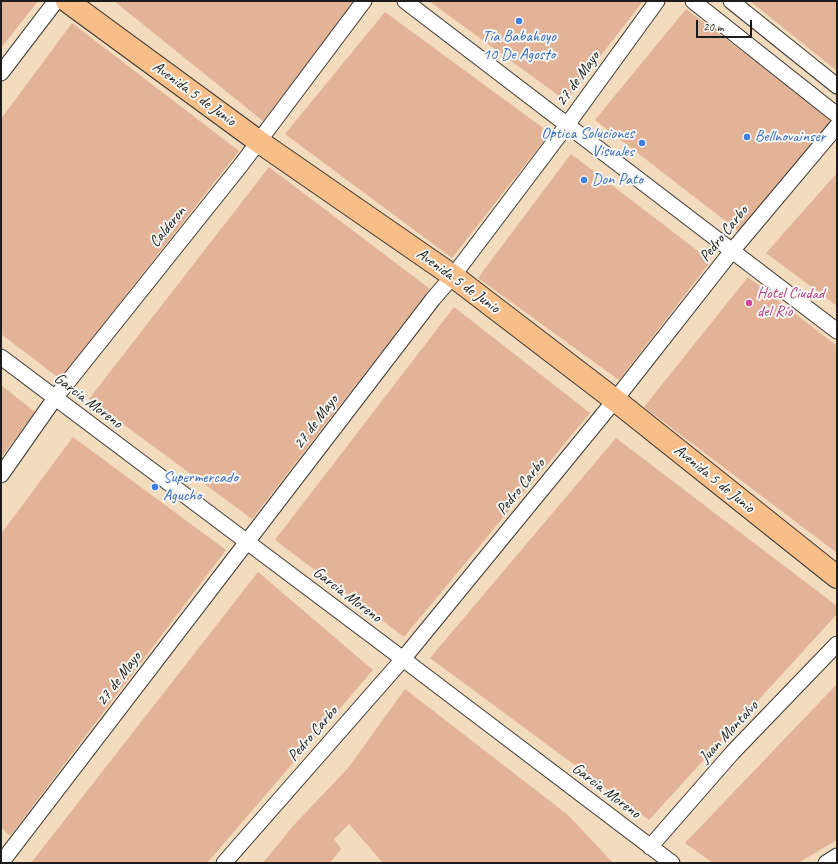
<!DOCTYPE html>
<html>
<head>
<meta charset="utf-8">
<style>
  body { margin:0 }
  #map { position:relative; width:838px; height:864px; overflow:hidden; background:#f3dbbd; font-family:Caveat,sans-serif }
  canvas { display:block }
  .frame { position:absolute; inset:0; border:2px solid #1c1c1c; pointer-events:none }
  .scale { position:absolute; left:696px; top:20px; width:56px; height:18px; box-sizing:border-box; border:2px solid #1c1c1c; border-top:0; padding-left:5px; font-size:12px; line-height:14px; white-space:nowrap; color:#1c1c1c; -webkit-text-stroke:3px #f6f6f2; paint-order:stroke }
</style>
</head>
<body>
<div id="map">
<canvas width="838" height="864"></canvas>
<div class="frame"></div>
<div class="scale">20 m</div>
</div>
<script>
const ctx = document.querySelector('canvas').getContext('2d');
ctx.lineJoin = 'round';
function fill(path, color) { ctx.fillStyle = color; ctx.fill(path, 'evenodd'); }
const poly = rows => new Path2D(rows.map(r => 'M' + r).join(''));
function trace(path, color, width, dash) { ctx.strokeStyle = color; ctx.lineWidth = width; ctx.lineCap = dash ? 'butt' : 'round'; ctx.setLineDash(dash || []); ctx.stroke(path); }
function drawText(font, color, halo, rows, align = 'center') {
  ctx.font = font + ' Caveat,sans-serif'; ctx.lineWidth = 4; ctx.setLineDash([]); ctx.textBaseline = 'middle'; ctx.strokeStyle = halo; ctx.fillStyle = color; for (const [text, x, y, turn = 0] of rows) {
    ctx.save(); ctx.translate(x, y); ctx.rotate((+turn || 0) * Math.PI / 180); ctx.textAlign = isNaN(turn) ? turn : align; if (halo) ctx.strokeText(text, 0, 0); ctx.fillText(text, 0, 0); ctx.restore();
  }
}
const building = poly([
  [1,1,38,1,1,48],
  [114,1,354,1,263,121],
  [429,1,643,1,566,101],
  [750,1,837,1,837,71],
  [686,9,832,119,741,233,595,120],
  [385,12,550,133,452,258,285,134],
  [72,23,239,151,60,379,1,334,1,119],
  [571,154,711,261,619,380,478,278],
  [269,167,430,289,252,519,89,399],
  [837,173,837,306,766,253],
  [748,277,837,346,837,553,644,407],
  [454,307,590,413,404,637,275,540],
  [1,385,35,412,1,458],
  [73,437,226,550,10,836,1,827,1,534],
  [616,438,837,606,837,614,649,820,430,658],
  [258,572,373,670,207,863,31,863],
  [837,684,837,840,798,863,713,863,685,843],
  [405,689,568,815,613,863,383,863,349,824,334,839,341,849,330,863,263,863,293,826,348,768]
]);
const minor = poly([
  [405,1,837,331],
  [693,1,837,115],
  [731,1,837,86],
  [1,73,56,1],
  [1,357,403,659,672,863],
  [1,475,55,398,241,165,364,1],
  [650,847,733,752,837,644],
  [1,863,433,299,453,276,567,125,657,1],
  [224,863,403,659,615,400,732,251,837,126],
  [826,863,837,856]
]);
const primary = poly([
  [67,1,258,141,453,276,615,400,837,577]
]);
const markers = [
  [519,21,4,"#3f7fe0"],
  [747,137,4,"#3f7fe0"],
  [642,143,4,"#3f7fe0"],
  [584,180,4,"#3f7fe0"],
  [749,303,4,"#d1479c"],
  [155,487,4,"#3f7fe0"]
];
const shopNames = [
  ["Tía Babahoyo",519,37,"center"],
  ["10 De Agosto",519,55,"center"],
  ["Optica Soluciones",634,134,"right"],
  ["Visuales",634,152,"right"],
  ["Bellnovainser",755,137],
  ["Don Pato",592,180],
  ["Supermercado",163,478],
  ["Agucho",163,496]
];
const streetNames = [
  ["27 de Mayo",578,79,-54],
  ["Avenida 5 de Junio",194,94,36],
  ["Calderon",168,227,-51],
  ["Pedro Carbo",724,234,-51],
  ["Avenida 5 de Junio",458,281,36],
  ["Garcia Moreno",88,401,37],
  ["27 de Mayo",316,422,-53],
  ["Avenida 5 de Junio",714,479,39],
  ["Pedro Carbo",521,487,-51],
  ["Garcia Moreno",347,595,37],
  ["27 de Mayo",119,679,-53],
  ["Juan Montalvo",729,732,-47],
  ["Pedro Carbo",313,734,-49],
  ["Garcia Moreno",606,791,37]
];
const hotelNames = [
  ["Hotel Ciudad",757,294],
  ["del Río",757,312]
];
fill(building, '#e2b396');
trace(minor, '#3c3934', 17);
trace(primary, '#3c3934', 24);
trace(minor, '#fff', 15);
trace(primary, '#f7be88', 22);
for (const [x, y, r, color] of markers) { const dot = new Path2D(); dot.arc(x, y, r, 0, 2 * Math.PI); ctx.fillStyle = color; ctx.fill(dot); trace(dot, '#f6f6f2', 1.5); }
drawText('16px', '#366cbe', '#f6f6f2', shopNames, 'left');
drawText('16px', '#1c1c1c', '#f6f6f2', streetNames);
drawText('16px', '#b23c85', '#f6f6f2', hotelNames, 'left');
</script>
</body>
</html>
